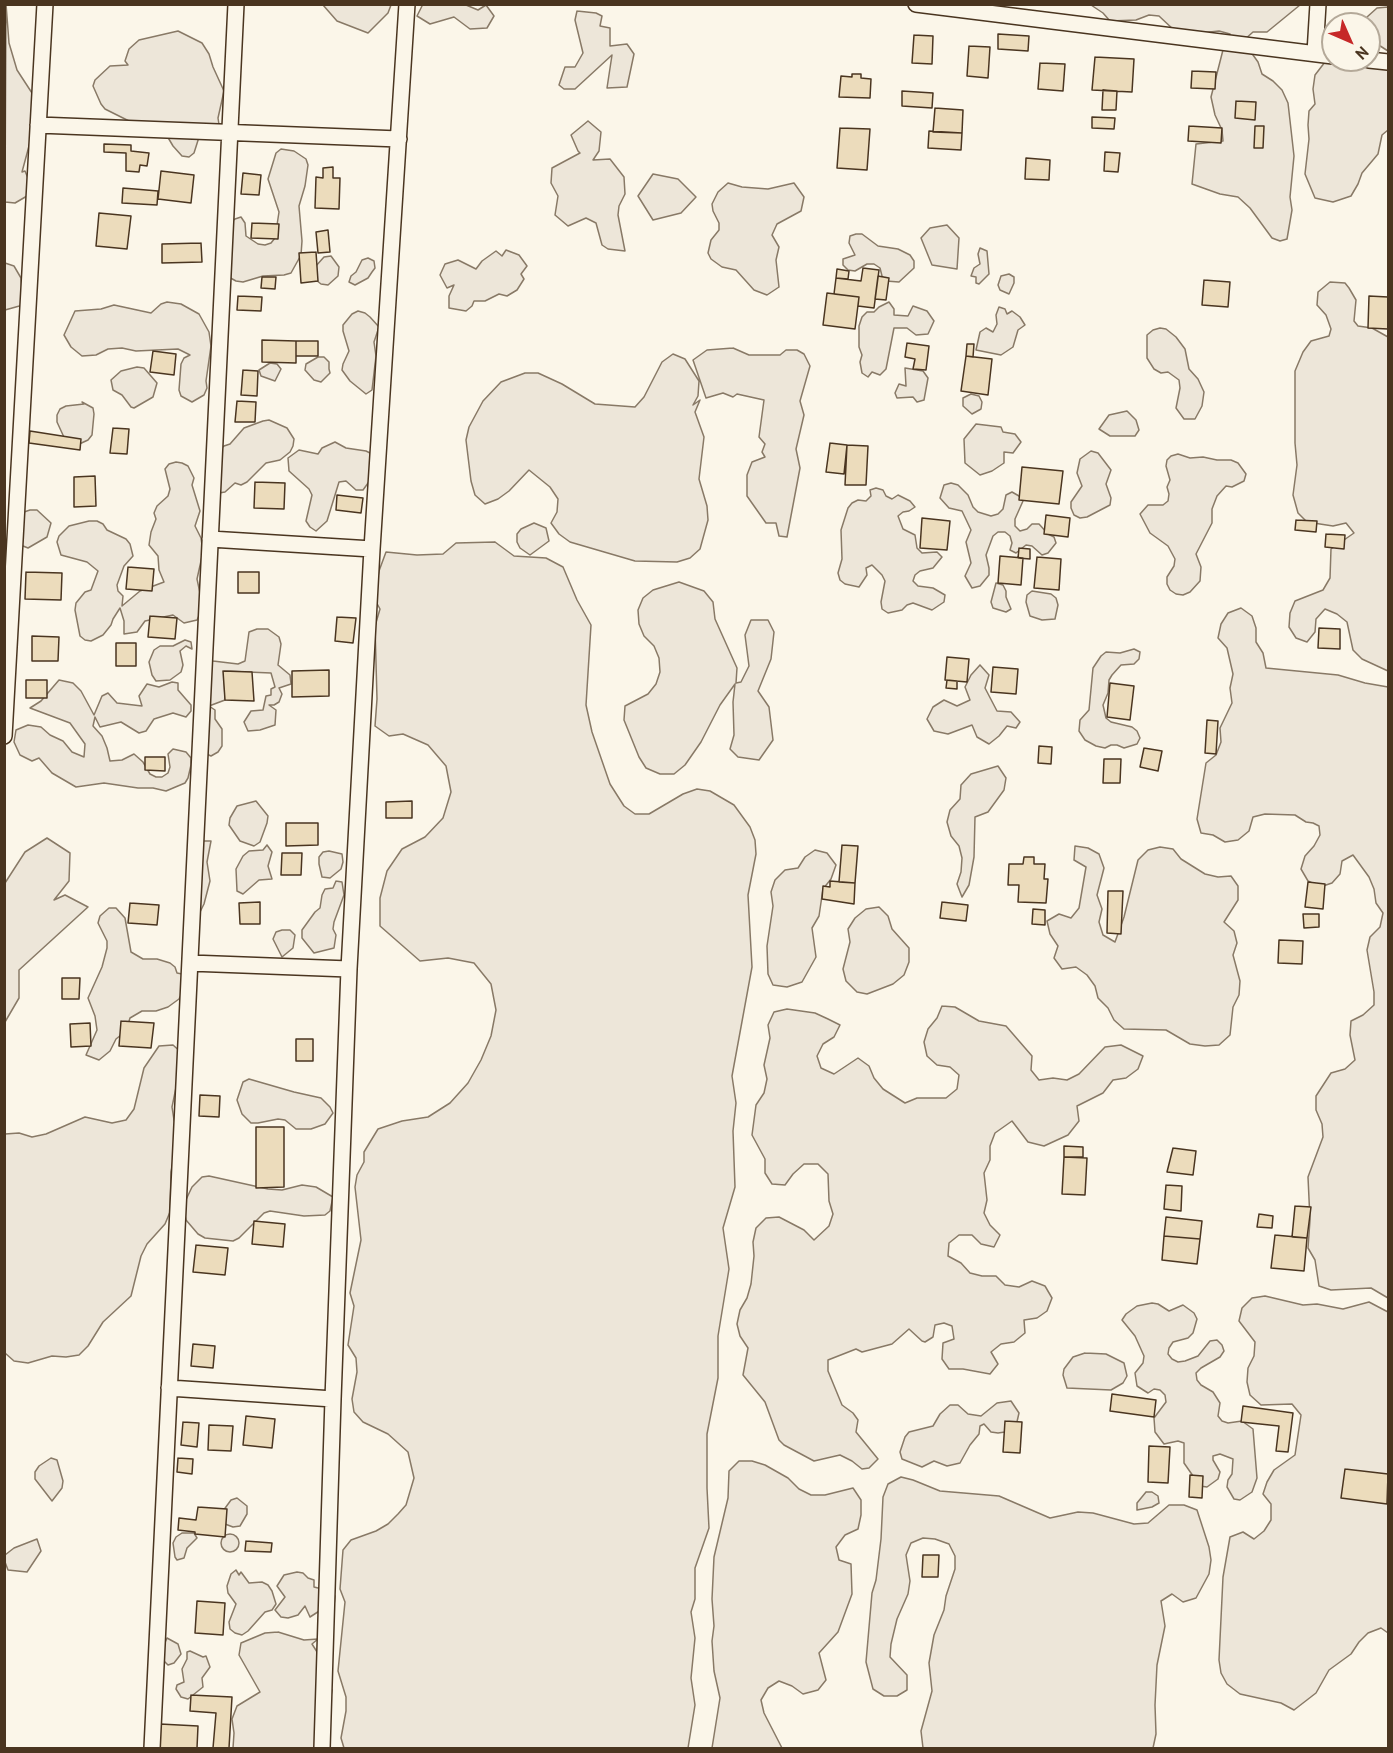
<!DOCTYPE html>
<html>
<head>
<meta charset="utf-8">
<style>
  body { margin:0 }
  #map { position:relative; width:1393px; height:1753px; overflow:hidden; background:#fbf6e9; font-family:"PT Sans",sans-serif }
  canvas { display:block }
  .frame { position:absolute; inset:0; border:6px solid #4a3520; pointer-events:none }
  .north { position:absolute; left:1321px; top:12px; width:60px; height:60px; box-sizing:border-box; background:#fbf6e9; border:2px solid #b4a999; border-radius:50%; rotate:135deg; font-size:16px; font-weight:700; line-height:24px; text-align:center; color:#4a3520 }
  .north::after { content:''; display:block; margin:auto; width:21px; height:27px; background:#c62828; clip-path:polygon(50% 0,100% 100%,50% 72%,0 100%) }
</style>
</head>
<body>
<div id="map">
<canvas width="1393" height="1753"></canvas>
<div class="frame"></div>
<div class="north">N</div>
</div>
<script>
const ctx = document.querySelector('canvas').getContext('2d');
ctx.lineJoin = 'round';
function fill(path, color) { ctx.fillStyle = color; ctx.fill(path, 'evenodd'); }
const poly = rows => new Path2D(rows.map(r => 'M' + r).join(''));
function trace(path, color, width, dash) { ctx.strokeStyle = color; ctx.lineWidth = width; ctx.lineCap = dash ? 'butt' : 'round'; ctx.setLineDash(dash || []); ctx.stroke(path); }
const green = poly([
  [6,4,9,43,17,70,32,93,36,106,36,120,22,172,25,171,30,183,27,196,15,203,5,202,6,4],
  [423,4,466,5,478,10,486,5,494,16,487,28,470,29,454,17,430,24,417,16,423,4],
  [323,5,391,5,388,13,368,33,337,21,323,5],
  [1091,5,1300,5,1267,32,1253,32,1243,41,1258,62,1262,74,1273,81,1282,90,1288,103,1294,156,1290,197,1292,210,1287,239,1280,241,1272,238,1250,208,1238,197,1220,194,1192,184,1196,144,1223,141,1222,130,1215,115,1211,97,1225,42,1230,34,1219,31,1191,34,1175,31,1159,16,1149,15,1136,20,1110,21,1103,13,1091,5],
  [1388,7,1388,51,1374,42,1369,33,1369,24,1366,23,1367,17,1377,8,1388,7],
  [577,11,596,13,602,16,600,26,610,28,610,46,627,44,634,54,627,87,607,88,612,55,575,89,564,89,559,85,565,67,575,67,583,53,575,20,577,11],
  [178,31,202,43,209,54,213,67,224,91,218,118,220,131,200,134,194,153,189,157,182,156,173,146,163,129,137,125,105,109,101,104,93,86,95,80,110,66,128,65,125,61,129,49,139,40,178,31],
  [1335,60,1368,60,1388,69,1388,130,1382,135,1378,154,1362,173,1358,184,1351,196,1333,202,1315,198,1305,174,1309,139,1308,125,1309,111,1315,104,1313,89,1315,75,1325,62,1335,60],
  [588,121,601,132,599,151,593,160,610,159,624,177,625,194,619,206,618,215,625,251,608,249,602,245,596,223,586,218,568,226,555,215,558,196,551,183,552,168,580,153,578,151,571,135,588,121],
  [281,149,294,151,306,159,308,165,305,186,299,206,302,241,301,255,291,273,284,275,263,276,243,282,236,281,225,275,230,223,235,219,241,217,245,223,246,236,258,244,265,245,271,243,275,238,279,212,268,179,276,153,281,149],
  [653,174,678,179,696,197,681,213,653,220,638,196,653,174],
  [728,183,742,187,768,189,794,183,804,197,801,211,777,224,772,235,779,247,776,260,779,287,767,295,754,290,736,270,722,267,711,259,708,253,711,240,719,230,719,223,713,211,712,204,718,192,728,183],
  [947,225,959,238,957,269,932,265,921,238,930,228,947,225],
  [856,234,862,234,878,246,898,249,910,255,914,261,914,268,899,282,886,281,882,276,880,268,874,264,867,264,855,271,848,270,843,265,843,259,855,255,849,243,850,236,856,234],
  [980,248,987,251,989,274,979,284,976,283,976,277,971,276,974,268,980,264,978,254,980,248],
  [506,250,519,255,527,266,521,274,524,279,517,290,507,296,499,294,485,301,474,301,472,306,466,311,449,308,449,296,454,285,447,288,440,275,445,264,458,260,476,269,482,261,496,251,502,256,506,250],
  [331,256,339,267,338,276,328,285,321,284,316,280,315,267,324,257,331,256],
  [368,258,374,261,375,268,372,272,368,278,355,285,349,282,351,276,356,272,362,260,368,258],
  [5,263,14,266,21,278,23,305,5,310,5,263],
  [1009,274,1014,277,1014,283,1009,294,1000,290,998,285,1001,276,1009,274],
  [1330,282,1345,283,1349,288,1356,300,1354,321,1358,326,1372,328,1388,337,1388,671,1362,659,1353,650,1347,622,1337,614,1325,609,1316,619,1315,632,1307,642,1296,638,1289,627,1290,613,1295,601,1323,590,1330,578,1331,549,1354,533,1346,523,1333,526,1307,522,1298,513,1293,495,1297,465,1295,443,1295,371,1303,352,1311,341,1329,336,1331,329,1326,315,1317,305,1318,292,1330,282],
  [167,302,181,304,199,314,209,332,211,346,206,381,207,388,204,395,192,402,181,396,179,390,181,364,184,358,190,355,178,349,136,351,122,348,108,349,96,355,82,356,71,347,64,335,75,311,101,309,114,305,151,313,161,304,167,302],
  [889,302,894,309,894,315,908,316,913,306,927,311,934,321,928,334,916,335,907,328,894,328,886,369,880,375,872,372,868,377,862,373,860,362,862,355,859,347,859,326,862,317,867,312,874,312,879,307,889,302],
  [999,307,1005,309,1007,314,1012,311,1020,317,1025,325,1018,330,1013,347,1001,355,976,350,980,332,986,328,993,332,997,324,996,315,999,307],
  [358,311,365,313,370,317,379,327,374,342,376,356,372,390,366,394,350,381,342,370,343,364,349,351,343,331,343,325,352,314,358,311],
  [1160,328,1166,329,1176,337,1185,349,1189,369,1198,379,1204,392,1202,406,1195,419,1184,419,1176,408,1180,388,1179,380,1168,372,1161,373,1154,369,1147,358,1147,335,1153,330,1160,328],
  [733,348,749,355,780,355,786,350,797,350,804,354,810,366,800,401,804,415,796,449,800,468,787,537,779,536,776,523,766,523,747,496,747,475,752,462,765,457,762,452,765,444,759,437,764,400,737,394,733,397,723,393,706,398,693,360,707,350,733,348],
  [673,354,685,359,699,381,698,396,693,405,700,400,695,412,704,437,699,479,707,506,708,520,700,549,690,558,677,562,635,561,570,542,559,534,551,523,557,512,558,499,550,487,529,470,509,491,498,499,485,504,475,495,471,481,466,440,469,427,483,401,501,382,525,373,538,373,562,384,595,404,635,407,644,397,662,362,673,354],
  [318,357,324,357,329,362,329,369,330,373,321,382,314,380,305,370,306,364,318,357],
  [270,363,277,364,281,369,275,381,261,376,259,370,270,363],
  [137,367,144,368,157,383,153,397,134,408,131,407,122,395,113,390,111,380,121,371,137,367],
  [905,368,923,371,928,378,924,400,917,402,913,397,897,398,895,393,899,384,906,386,905,368],
  [971,394,979,396,982,402,981,409,972,414,963,406,963,398,971,394],
  [82,402,93,408,94,414,92,435,88,440,75,446,68,446,57,422,57,415,60,409,66,406,84,404,82,402],
  [1127,411,1136,420,1139,430,1135,436,1110,436,1099,429,1109,415,1127,411],
  [269,420,287,428,294,439,293,446,290,452,280,460,266,463,247,482,241,485,235,483,225,492,219,493,214,455,224,446,230,444,244,428,263,421,269,420],
  [976,424,1001,427,1003,432,1015,434,1021,442,1013,453,1004,452,1004,463,992,471,980,475,965,463,964,439,976,424],
  [335,442,346,448,366,451,372,454,371,479,363,490,356,490,346,481,339,482,327,521,316,531,310,527,306,521,312,495,309,489,289,471,288,458,299,450,318,454,322,448,335,442],
  [1091,451,1098,453,1111,470,1106,484,1111,498,1110,505,1087,517,1080,518,1074,515,1071,508,1071,502,1082,486,1077,473,1080,459,1091,451],
  [1178,454,1190,458,1203,457,1217,460,1231,460,1238,463,1246,474,1244,481,1232,487,1226,486,1217,496,1212,509,1212,523,1196,554,1201,567,1200,581,1190,592,1183,595,1176,594,1170,590,1167,584,1167,577,1174,566,1175,559,1168,546,1150,533,1140,514,1148,505,1163,505,1168,501,1169,494,1167,487,1170,480,1166,466,1167,460,1171,456,1178,454],
  [176,462,182,463,188,466,194,478,192,485,200,511,195,526,201,538,203,552,197,579,203,607,197,620,184,623,173,615,145,621,137,632,124,634,124,621,120,608,113,619,111,625,103,635,91,641,85,640,80,636,75,610,76,603,85,592,91,590,98,571,87,562,61,555,57,542,59,536,69,526,89,521,97,521,103,524,107,530,126,539,130,544,133,556,124,566,117,585,118,591,123,596,122,606,140,591,164,582,159,570,158,556,149,545,151,532,156,519,154,513,157,506,168,496,170,489,165,469,169,464,176,462],
  [951,483,958,485,968,495,973,507,978,512,991,516,998,514,1003,509,1006,495,1012,492,1019,496,1023,501,1015,519,1015,526,1020,531,1027,529,1032,524,1039,524,1048,534,1054,537,1056,543,1048,553,1042,555,1032,546,1026,545,1016,553,1010,550,1012,543,1010,536,1005,532,998,532,993,536,986,555,989,568,989,575,980,586,972,588,965,576,971,563,966,542,971,530,962,511,949,508,940,498,944,485,951,483],
  [876,488,883,490,886,496,892,499,898,495,910,501,915,507,909,511,903,512,898,516,903,529,915,535,917,548,922,553,937,552,942,557,933,568,920,571,915,575,913,581,918,586,933,588,945,595,944,602,932,610,913,603,907,605,902,610,888,613,882,609,881,602,885,581,882,575,872,565,866,568,867,575,859,587,845,584,840,580,838,573,842,559,841,530,848,508,852,503,858,500,866,501,871,496,870,490,876,488],
  [30,510,37,510,51,523,47,537,28,548,18,544,24,512,30,510],
  [534,523,546,528,549,541,530,555,520,548,517,542,517,534,521,529,534,523],
  [495,542,514,556,546,558,563,567,577,600,591,625,586,705,592,732,610,784,624,806,635,814,649,814,683,794,697,789,710,791,734,805,750,827,755,840,756,854,748,895,752,967,732,1076,736,1103,733,1131,735,1187,723,1228,729,1269,718,1336,718,1378,707,1434,707,1488,709,1528,695,1568,695,1599,691,1612,695,1638,691,1678,695,1705,688,1748,344,1748,341,1738,346,1711,346,1697,338,1671,345,1602,340,1589,343,1550,351,1540,376,1531,388,1524,398,1514,406,1505,414,1478,408,1452,388,1434,363,1422,354,1412,352,1399,357,1372,356,1358,348,1345,354,1306,350,1293,361,1240,355,1187,357,1175,364,1162,364,1152,378,1129,402,1121,428,1117,450,1103,468,1083,481,1060,491,1036,496,1010,491,984,474,963,448,958,420,961,380,926,380,898,387,871,402,849,425,837,443,818,451,792,446,766,428,745,403,734,389,736,375,726,377,699,375,626,380,609,374,598,379,571,386,552,417,555,443,554,456,543,495,542],
  [679,582,704,591,713,602,715,619,737,668,736,683,741,682,749,666,745,635,751,620,768,620,774,632,771,659,758,691,769,707,773,740,759,760,738,757,730,749,734,735,733,702,735,684,720,705,701,742,685,765,674,774,660,774,646,768,639,757,624,720,625,706,648,694,656,684,660,672,659,658,654,646,644,636,639,624,638,610,643,598,653,590,679,582],
  [996,583,1003,585,1006,591,1006,597,1011,609,1006,612,993,608,991,602,996,583],
  [1032,591,1051,594,1056,598,1058,605,1055,619,1042,620,1030,616,1026,602,1027,595,1032,591],
  [1241,608,1252,616,1256,628,1256,642,1263,653,1266,668,1338,675,1365,683,1388,687,1388,1298,1371,1288,1331,1290,1319,1286,1315,1260,1308,1248,1310,1220,1308,1177,1323,1137,1322,1124,1316,1110,1316,1096,1331,1073,1345,1069,1355,1060,1350,1035,1351,1021,1363,1015,1374,1005,1374,992,1367,950,1370,937,1380,927,1383,913,1376,903,1374,889,1369,877,1353,855,1342,861,1340,874,1332,883,1320,887,1308,881,1301,869,1305,856,1314,846,1320,835,1319,826,1313,823,1306,822,1295,815,1265,814,1253,817,1249,831,1238,840,1225,842,1213,835,1201,833,1197,819,1206,763,1216,755,1221,742,1220,728,1232,703,1230,688,1233,674,1227,648,1218,638,1221,624,1228,613,1241,608],
  [257,629,268,629,279,637,281,644,278,665,290,675,291,684,279,688,282,694,279,702,274,705,269,705,276,710,275,725,260,730,248,731,244,722,251,711,263,710,266,696,271,695,271,689,275,687,271,673,224,671,225,700,209,706,209,658,213,661,238,664,245,661,249,632,257,629],
  [185,640,191,642,192,649,186,646,180,651,183,665,181,672,170,680,156,681,152,675,149,662,154,650,160,646,173,646,185,640],
  [1134,649,1140,652,1139,659,1134,664,1121,665,1112,675,1109,680,1108,693,1103,705,1106,718,1111,722,1132,727,1137,731,1140,738,1137,744,1124,748,1117,745,1111,745,1105,748,1096,746,1085,740,1079,731,1080,720,1089,710,1093,668,1101,656,1106,652,1120,653,1134,649],
  [980,665,989,675,985,688,997,711,1011,712,1020,722,1016,728,1007,726,999,736,989,744,977,737,972,725,948,734,934,731,927,719,933,707,944,700,957,706,970,700,965,687,971,675,980,665],
  [59,680,73,683,81,691,94,715,102,696,108,693,117,703,142,706,139,696,147,684,159,687,172,682,178,683,178,690,191,705,191,711,186,717,173,713,154,719,146,731,139,733,121,722,100,727,95,717,93,726,102,736,107,748,110,761,122,760,134,754,143,762,150,774,156,777,162,777,168,773,170,767,168,754,173,749,186,752,191,758,191,765,188,778,185,783,166,791,153,788,138,788,104,783,76,787,52,773,39,758,32,761,20,755,14,742,16,730,28,725,41,727,50,735,63,741,72,752,84,757,85,744,70,723,30,708,41,701,59,680],
  [209,706,215,710,215,719,222,729,222,746,218,752,211,756,202,752,209,706],
  [998,766,1006,778,1004,790,988,812,975,817,974,857,969,885,962,897,957,884,961,872,962,858,959,846,951,836,947,822,950,810,960,799,961,785,971,774,998,766],
  [256,801,268,816,267,823,260,842,254,846,240,841,229,825,230,818,237,806,256,801],
  [47,838,70,853,69,881,54,900,65,895,88,907,19,970,19,998,5,1022,5,883,25,852,47,838],
  [203,841,211,841,207,862,210,881,204,904,200,912,203,841],
  [267,845,272,852,268,866,272,879,259,880,243,894,237,891,236,869,243,856,249,851,263,850,267,845],
  [1075,846,1088,848,1099,854,1104,868,1097,895,1102,909,1099,922,1103,935,1115,942,1124,917,1138,860,1148,850,1160,847,1173,849,1181,859,1205,874,1218,877,1231,876,1238,886,1238,900,1224,922,1234,931,1237,943,1233,955,1240,981,1239,995,1233,1007,1230,1035,1219,1045,1205,1046,1190,1044,1166,1030,1124,1029,1114,1020,1108,1008,1098,998,1095,986,1087,975,1076,967,1062,969,1054,958,1058,946,1050,934,1047,921,1059,914,1071,918,1079,908,1086,867,1074,860,1075,846],
  [815,850,827,853,836,865,831,879,823,889,819,916,812,928,816,957,802,982,787,987,773,985,768,974,767,946,773,906,771,892,775,880,785,870,798,868,805,857,815,850],
  [329,851,342,854,343,862,341,869,330,878,322,877,319,864,319,857,323,852,329,851],
  [336,881,342,882,344,895,334,922,333,929,336,935,334,948,314,953,302,938,302,930,315,912,320,908,322,895,325,889,333,888,336,881],
  [879,907,888,916,892,929,909,948,909,962,904,975,893,984,867,994,857,992,846,981,843,969,850,942,848,929,855,918,866,909,879,907],
  [109,908,116,908,125,918,131,952,143,959,157,959,170,963,175,967,177,973,182,974,186,987,179,999,168,1007,156,1011,142,1011,130,1018,126,1031,116,1039,110,1051,99,1060,86,1055,97,1030,95,1016,88,998,102,967,107,948,107,941,98,923,100,916,109,908],
  [282,930,290,930,295,935,293,948,282,957,273,939,276,932,282,930],
  [942,1006,955,1007,979,1021,1006,1026,1032,1056,1031,1070,1039,1080,1053,1078,1067,1080,1079,1074,1105,1047,1121,1045,1143,1056,1138,1069,1126,1078,1113,1080,1103,1093,1077,1106,1079,1121,1068,1135,1044,1146,1028,1142,1012,1121,995,1133,990,1146,990,1160,984,1173,987,1200,984,1213,990,1225,1000,1235,994,1247,981,1244,972,1235,959,1235,949,1243,948,1256,961,1263,970,1273,982,1276,996,1276,1005,1285,1019,1287,1032,1281,1045,1286,1052,1298,1047,1311,1037,1318,1024,1320,1025,1333,1014,1342,1001,1344,991,1352,998,1364,990,1374,963,1369,949,1369,942,1359,943,1343,954,1339,952,1326,944,1323,935,1325,933,1337,925,1342,922,1341,909,1329,892,1344,862,1352,856,1349,828,1360,828,1371,842,1405,853,1413,858,1420,856,1432,878,1459,869,1468,862,1469,852,1461,840,1455,814,1461,784,1445,779,1440,765,1402,743,1375,748,1348,740,1336,737,1324,740,1310,747,1298,751,1284,754,1256,753,1242,756,1228,766,1218,779,1217,804,1230,814,1240,829,1226,833,1214,829,1201,828,1174,818,1164,804,1164,793,1174,785,1185,772,1184,765,1173,765,1159,752,1135,756,1105,764,1093,767,1079,764,1065,770,1038,768,1025,774,1012,787,1009,815,1013,828,1019,840,1025,834,1037,823,1044,817,1056,821,1068,834,1074,858,1058,869,1066,874,1078,883,1089,905,1103,917,1098,946,1098,957,1089,959,1075,950,1067,937,1065,927,1056,924,1042,928,1029,937,1018,942,1006],
  [173,1045,183,1054,172,1107,174,1120,179,1132,171,1172,170,1212,165,1224,147,1244,141,1256,131,1296,103,1322,88,1346,79,1355,66,1357,52,1356,28,1363,14,1361,5,1353,5,1134,19,1133,32,1137,46,1134,85,1117,112,1123,126,1120,134,1109,144,1068,159,1046,173,1045],
  [249,1079,294,1092,321,1098,330,1107,333,1113,325,1124,311,1129,296,1129,285,1120,278,1119,258,1123,251,1123,242,1114,237,1100,243,1082,249,1079],
  [209,1176,268,1189,282,1190,302,1185,316,1187,333,1197,330,1211,325,1215,304,1216,270,1211,264,1213,239,1238,233,1241,205,1238,198,1234,186,1220,183,1206,192,1187,202,1177,209,1176],
  [1265,1296,1303,1305,1317,1304,1343,1309,1369,1302,1388,1312,1388,1633,1381,1628,1368,1633,1359,1642,1351,1654,1329,1670,1316,1693,1294,1710,1281,1703,1240,1694,1227,1684,1221,1673,1219,1660,1223,1577,1230,1537,1243,1532,1254,1539,1264,1531,1271,1520,1271,1504,1263,1494,1267,1482,1274,1470,1295,1455,1301,1415,1292,1404,1261,1405,1250,1395,1247,1382,1248,1368,1254,1356,1255,1342,1239,1321,1242,1308,1252,1298,1265,1296],
  [1152,1303,1158,1304,1169,1311,1183,1305,1194,1313,1197,1319,1193,1333,1188,1338,1173,1342,1169,1348,1168,1354,1172,1359,1178,1362,1185,1361,1198,1356,1210,1341,1217,1340,1222,1345,1224,1351,1220,1357,1201,1368,1196,1373,1197,1380,1201,1385,1213,1392,1220,1403,1218,1416,1222,1421,1228,1423,1242,1421,1253,1429,1257,1478,1252,1492,1240,1500,1234,1499,1227,1487,1228,1480,1232,1474,1233,1459,1220,1454,1213,1456,1213,1460,1220,1472,1218,1479,1207,1487,1200,1486,1184,1463,1184,1443,1178,1441,1164,1444,1155,1432,1154,1418,1166,1402,1165,1395,1160,1390,1154,1389,1148,1393,1137,1386,1135,1373,1143,1363,1144,1356,1135,1336,1122,1320,1126,1314,1137,1306,1152,1303],
  [1085,1353,1106,1354,1124,1363,1127,1376,1123,1383,1111,1390,1067,1388,1063,1375,1064,1369,1073,1357,1085,1353],
  [1011,1401,1019,1413,1016,1426,1005,1432,998,1433,991,1432,984,1424,980,1426,979,1434,970,1445,960,1463,947,1466,934,1461,922,1467,902,1459,900,1452,905,1437,909,1432,933,1426,940,1414,950,1405,958,1405,968,1414,981,1416,997,1403,1011,1401],
  [51,1458,57,1460,63,1481,62,1488,52,1501,35,1479,35,1472,39,1466,51,1458],
  [739,1461,752,1461,765,1465,788,1478,799,1489,811,1495,825,1495,853,1488,861,1500,861,1515,858,1529,845,1535,836,1547,839,1560,851,1564,852,1594,838,1632,819,1653,826,1680,818,1690,803,1694,792,1686,779,1681,768,1688,761,1700,764,1713,782,1748,712,1748,720,1698,714,1671,712,1641,714,1626,712,1599,714,1557,728,1498,729,1471,739,1461],
  [901,1477,913,1480,940,1491,999,1496,1050,1518,1078,1512,1093,1513,1134,1524,1148,1523,1169,1505,1184,1505,1197,1510,1209,1547,1211,1560,1209,1574,1196,1598,1183,1602,1172,1594,1161,1601,1165,1626,1157,1665,1155,1705,1156,1734,1153,1748,923,1748,921,1731,932,1691,929,1663,934,1635,944,1610,946,1596,955,1569,955,1556,949,1544,935,1539,923,1538,911,1543,906,1555,910,1581,908,1594,897,1619,891,1644,890,1657,907,1675,907,1690,897,1696,884,1696,873,1689,866,1662,872,1593,876,1580,881,1539,883,1497,888,1484,901,1477],
  [1146,1492,1152,1492,1158,1496,1159,1503,1152,1507,1137,1510,1137,1503,1146,1492],
  [237,1498,247,1506,247,1514,240,1526,233,1527,225,1524,223,1511,231,1500,237,1498],
  [182,1533,194,1533,197,1538,187,1548,184,1558,177,1560,175,1557,173,1543,176,1537,182,1533],
  '221 1543a9 9 0 1 1 18 0a9 9 0 1 1-18 0Z',
  [37,1539,41,1551,27,1572,8,1570,5,1562,5,1555,14,1548,37,1539],
  [236,1570,239,1575,241,1572,249,1583,262,1582,268,1585,272,1591,276,1604,272,1610,265,1612,248,1631,242,1635,235,1633,230,1629,229,1622,236,1604,228,1593,227,1586,231,1574,236,1570],
  [297,1572,303,1573,308,1578,314,1580,314,1587,330,1591,335,1596,334,1606,327,1606,310,1617,305,1606,298,1615,288,1618,281,1617,275,1610,285,1597,277,1586,284,1575,297,1572],
  [278,1632,304,1640,318,1639,312,1644,319,1655,323,1681,332,1690,324,1741,330,1748,233,1748,234,1733,232,1719,237,1706,260,1692,239,1655,241,1643,265,1633,278,1632],
  [167,1638,178,1644,181,1654,174,1663,168,1665,164,1661,163,1647,167,1638],
  [190,1651,203,1657,206,1656,210,1667,202,1678,203,1687,188,1699,181,1697,176,1689,177,1685,184,1682,182,1669,187,1659,187,1652,190,1651]
]);
const building = poly([
  [998,34,1029,36,1028,51,998,49,998,34],
  [914,35,933,36,932,64,912,63,914,35],
  [969,46,990,47,988,78,967,76,969,46],
  [1095,57,1134,59,1132,92,1092,90,1095,57],
  [1040,63,1065,64,1063,91,1038,89,1040,63],
  [1192,71,1216,72,1215,89,1191,88,1192,71],
  [852,74,861,74,861,78,871,79,870,98,839,97,841,76,852,77,852,74],
  [1103,90,1117,91,1116,110,1102,110,1103,90],
  [902,91,933,93,932,108,902,106,902,91],
  [1236,101,1256,102,1255,120,1235,118,1236,101],
  [935,108,963,110,962,133,933,132,935,108],
  [1092,117,1115,118,1114,129,1092,128,1092,117],
  [1189,126,1222,128,1221,143,1188,141,1189,126],
  [1255,126,1264,126,1263,148,1254,148,1255,126],
  [840,128,870,129,867,170,837,168,840,128],
  [929,131,962,133,961,150,928,148,929,131],
  [104,144,131,145,131,151,149,153,147,166,140,165,139,172,126,171,126,153,104,152,104,144],
  [1105,152,1120,153,1118,172,1104,171,1105,152],
  [1026,158,1050,160,1049,180,1025,179,1026,158],
  [333,167,333,178,340,178,339,209,315,208,316,177,323,178,323,168,333,167],
  [161,171,194,175,191,203,158,199,161,171],
  [243,173,261,175,259,195,241,194,243,173],
  [123,188,158,191,157,205,122,203,123,188],
  [99,213,131,216,127,249,96,246,99,213],
  [252,223,279,224,278,239,251,238,252,223],
  [328,230,330,252,318,253,316,232,328,230],
  [201,243,202,262,162,263,162,244,201,243],
  [316,252,318,281,301,283,299,253,316,252],
  [863,268,879,270,874,308,858,306,859,297,834,294,836,278,861,281,863,268],
  [837,269,849,271,848,279,836,278,837,269],
  [878,276,889,278,886,300,875,299,878,276],
  [262,277,276,277,275,289,261,288,262,277],
  [1204,280,1230,282,1228,307,1202,305,1204,280],
  [827,293,859,297,855,329,823,325,827,293],
  [238,296,262,297,261,311,237,310,238,296],
  [1369,296,1388,297,1388,329,1368,328,1369,296],
  [262,340,296,341,296,363,262,362,262,340],
  [296,341,318,341,318,356,296,356,296,341],
  [907,343,929,346,926,370,913,369,915,359,905,357,907,343],
  [967,344,974,344,973,357,966,356,967,344],
  [153,351,176,354,174,375,150,372,153,351],
  [966,356,992,359,988,395,961,391,966,356],
  [243,370,258,371,257,396,241,395,243,370],
  [237,401,256,402,255,422,235,422,237,401],
  [113,428,129,429,127,454,110,453,113,428],
  [30,431,81,439,80,450,29,443,30,431],
  [830,443,847,445,844,474,826,472,830,443],
  [847,445,868,446,866,485,845,485,847,445],
  [1022,467,1063,471,1059,504,1019,500,1022,467],
  [95,476,96,506,74,507,74,477,95,476],
  [255,482,285,483,284,509,254,508,255,482],
  [337,495,363,498,361,513,336,510,337,495],
  [1046,515,1070,518,1068,537,1044,534,1046,515],
  [922,518,950,521,947,550,920,548,922,518],
  [1296,520,1317,521,1316,532,1295,530,1296,520],
  [1326,534,1345,535,1344,549,1325,547,1326,534],
  [1019,548,1030,549,1030,559,1018,558,1019,548],
  [1000,556,1023,558,1021,585,998,583,1000,556],
  [1037,557,1061,559,1059,590,1034,588,1037,557],
  [128,567,154,569,152,591,126,589,128,567],
  [26,572,62,573,61,600,25,599,26,572],
  [238,572,259,572,259,593,238,593,238,572],
  [150,616,177,618,175,639,148,637,150,616],
  [337,617,356,618,353,643,335,641,337,617],
  [1319,628,1340,629,1340,649,1318,648,1319,628],
  [32,636,59,637,58,661,32,661,32,636],
  [116,643,136,643,136,666,116,666,116,643],
  [947,657,969,659,967,682,945,680,947,657],
  [993,667,1018,669,1016,694,991,692,993,667],
  [329,670,329,696,292,697,292,671,329,670],
  [223,671,252,672,254,701,225,700,223,671],
  [26,680,47,680,47,698,26,698,26,680],
  [947,680,957,681,957,689,946,688,947,680],
  [1110,683,1134,686,1130,720,1107,717,1110,683],
  [1207,720,1218,721,1216,754,1205,753,1207,720],
  [1039,746,1052,747,1051,764,1038,763,1039,746],
  [1144,748,1162,751,1158,771,1140,767,1144,748],
  [145,757,165,757,165,771,145,770,145,757],
  [1104,759,1121,759,1120,783,1103,783,1104,759],
  [412,801,412,818,386,818,386,802,412,801],
  [286,823,318,823,318,845,286,846,286,823],
  [842,845,858,846,855,883,839,882,842,845],
  [282,853,302,853,301,875,281,875,282,853],
  [1024,857,1034,857,1034,864,1045,864,1044,879,1048,879,1046,903,1018,902,1019,885,1008,885,1009,864,1023,864,1024,857],
  [830,881,855,883,854,904,822,899,823,886,830,887,830,881],
  [1308,882,1325,884,1323,909,1305,907,1308,882],
  [1108,891,1123,891,1121,934,1107,933,1108,891],
  [260,902,260,924,240,924,239,903,260,902],
  [942,902,968,905,966,921,940,918,942,902],
  [130,903,159,905,157,925,128,923,130,903],
  [1033,909,1045,910,1045,925,1032,924,1033,909],
  [1303,914,1319,914,1319,927,1304,928,1303,914],
  [1279,940,1303,941,1302,964,1278,963,1279,940],
  [62,978,80,978,79,999,62,999,62,978],
  [121,1021,154,1023,151,1048,119,1046,121,1021],
  [90,1023,91,1046,71,1047,70,1024,90,1023],
  [296,1039,313,1039,313,1061,296,1061,296,1039],
  [200,1095,220,1096,219,1117,199,1116,200,1095],
  [256,1127,284,1127,284,1187,256,1188,256,1127],
  [1064,1146,1083,1147,1083,1157,1064,1157,1064,1146],
  [1173,1148,1196,1151,1193,1175,1167,1172,1173,1148],
  [1064,1157,1087,1158,1085,1195,1062,1194,1064,1157],
  [1166,1185,1182,1186,1181,1211,1164,1209,1166,1185],
  [1295,1206,1311,1207,1307,1238,1292,1237,1295,1206],
  [1259,1214,1273,1216,1272,1228,1257,1227,1259,1214],
  [1166,1217,1202,1221,1200,1239,1164,1236,1166,1217],
  [254,1221,285,1224,283,1247,252,1244,254,1221],
  [1275,1235,1307,1238,1304,1271,1271,1268,1275,1235],
  [1164,1236,1200,1239,1197,1264,1162,1260,1164,1236],
  [196,1245,228,1248,225,1275,193,1272,196,1245],
  [193,1344,215,1346,213,1368,191,1366,193,1344],
  [1112,1394,1156,1400,1154,1417,1110,1411,1112,1394],
  [1243,1406,1293,1413,1288,1452,1276,1451,1279,1426,1241,1422,1243,1406],
  [246,1416,275,1419,272,1448,243,1445,246,1416],
  [1005,1421,1022,1422,1020,1453,1003,1452,1005,1421],
  [183,1422,199,1423,197,1447,181,1445,183,1422],
  [209,1425,233,1426,231,1451,208,1450,209,1425],
  [1149,1446,1170,1447,1168,1483,1148,1482,1149,1446],
  [178,1458,193,1459,192,1474,177,1472,178,1458],
  [1345,1469,1388,1474,1387,1504,1341,1498,1345,1469],
  [1190,1475,1203,1476,1202,1498,1189,1497,1190,1475],
  [198,1507,227,1509,225,1537,195,1534,195,1532,178,1530,179,1518,196,1520,198,1507],
  [246,1541,272,1543,271,1552,245,1551,246,1541],
  [923,1555,939,1555,938,1577,922,1577,923,1555],
  [197,1601,225,1603,223,1635,195,1633,197,1601],
  [191,1695,232,1697,229,1748,213,1748,216,1713,190,1711,191,1695],
  [160,1724,198,1726,197,1748,159,1748,160,1724]
]);
const minor = poly([
  [916,4,1333,56],
  [1315,53,1318,4],
  [1369,60,1388,62],
  [38,125,399,139],
  [210,539,372,549],
  [4,736,45,4],
  [190,963,349,969],
  [169,1388,333,1399],
  [152,1748,236,4],
  [322,1748,333,1399,349,969,372,549,407,4]
]);
fill(green, '#ede6d9');
trace(green, '#887966', 1.5);
fill(building, '#ecdcbc');
trace(building, '#4a3520', 1.5);
trace(minor, '#4a3520', 18);
trace(minor, '#fbf6e9', 15);
</script>
</body>
</html>
